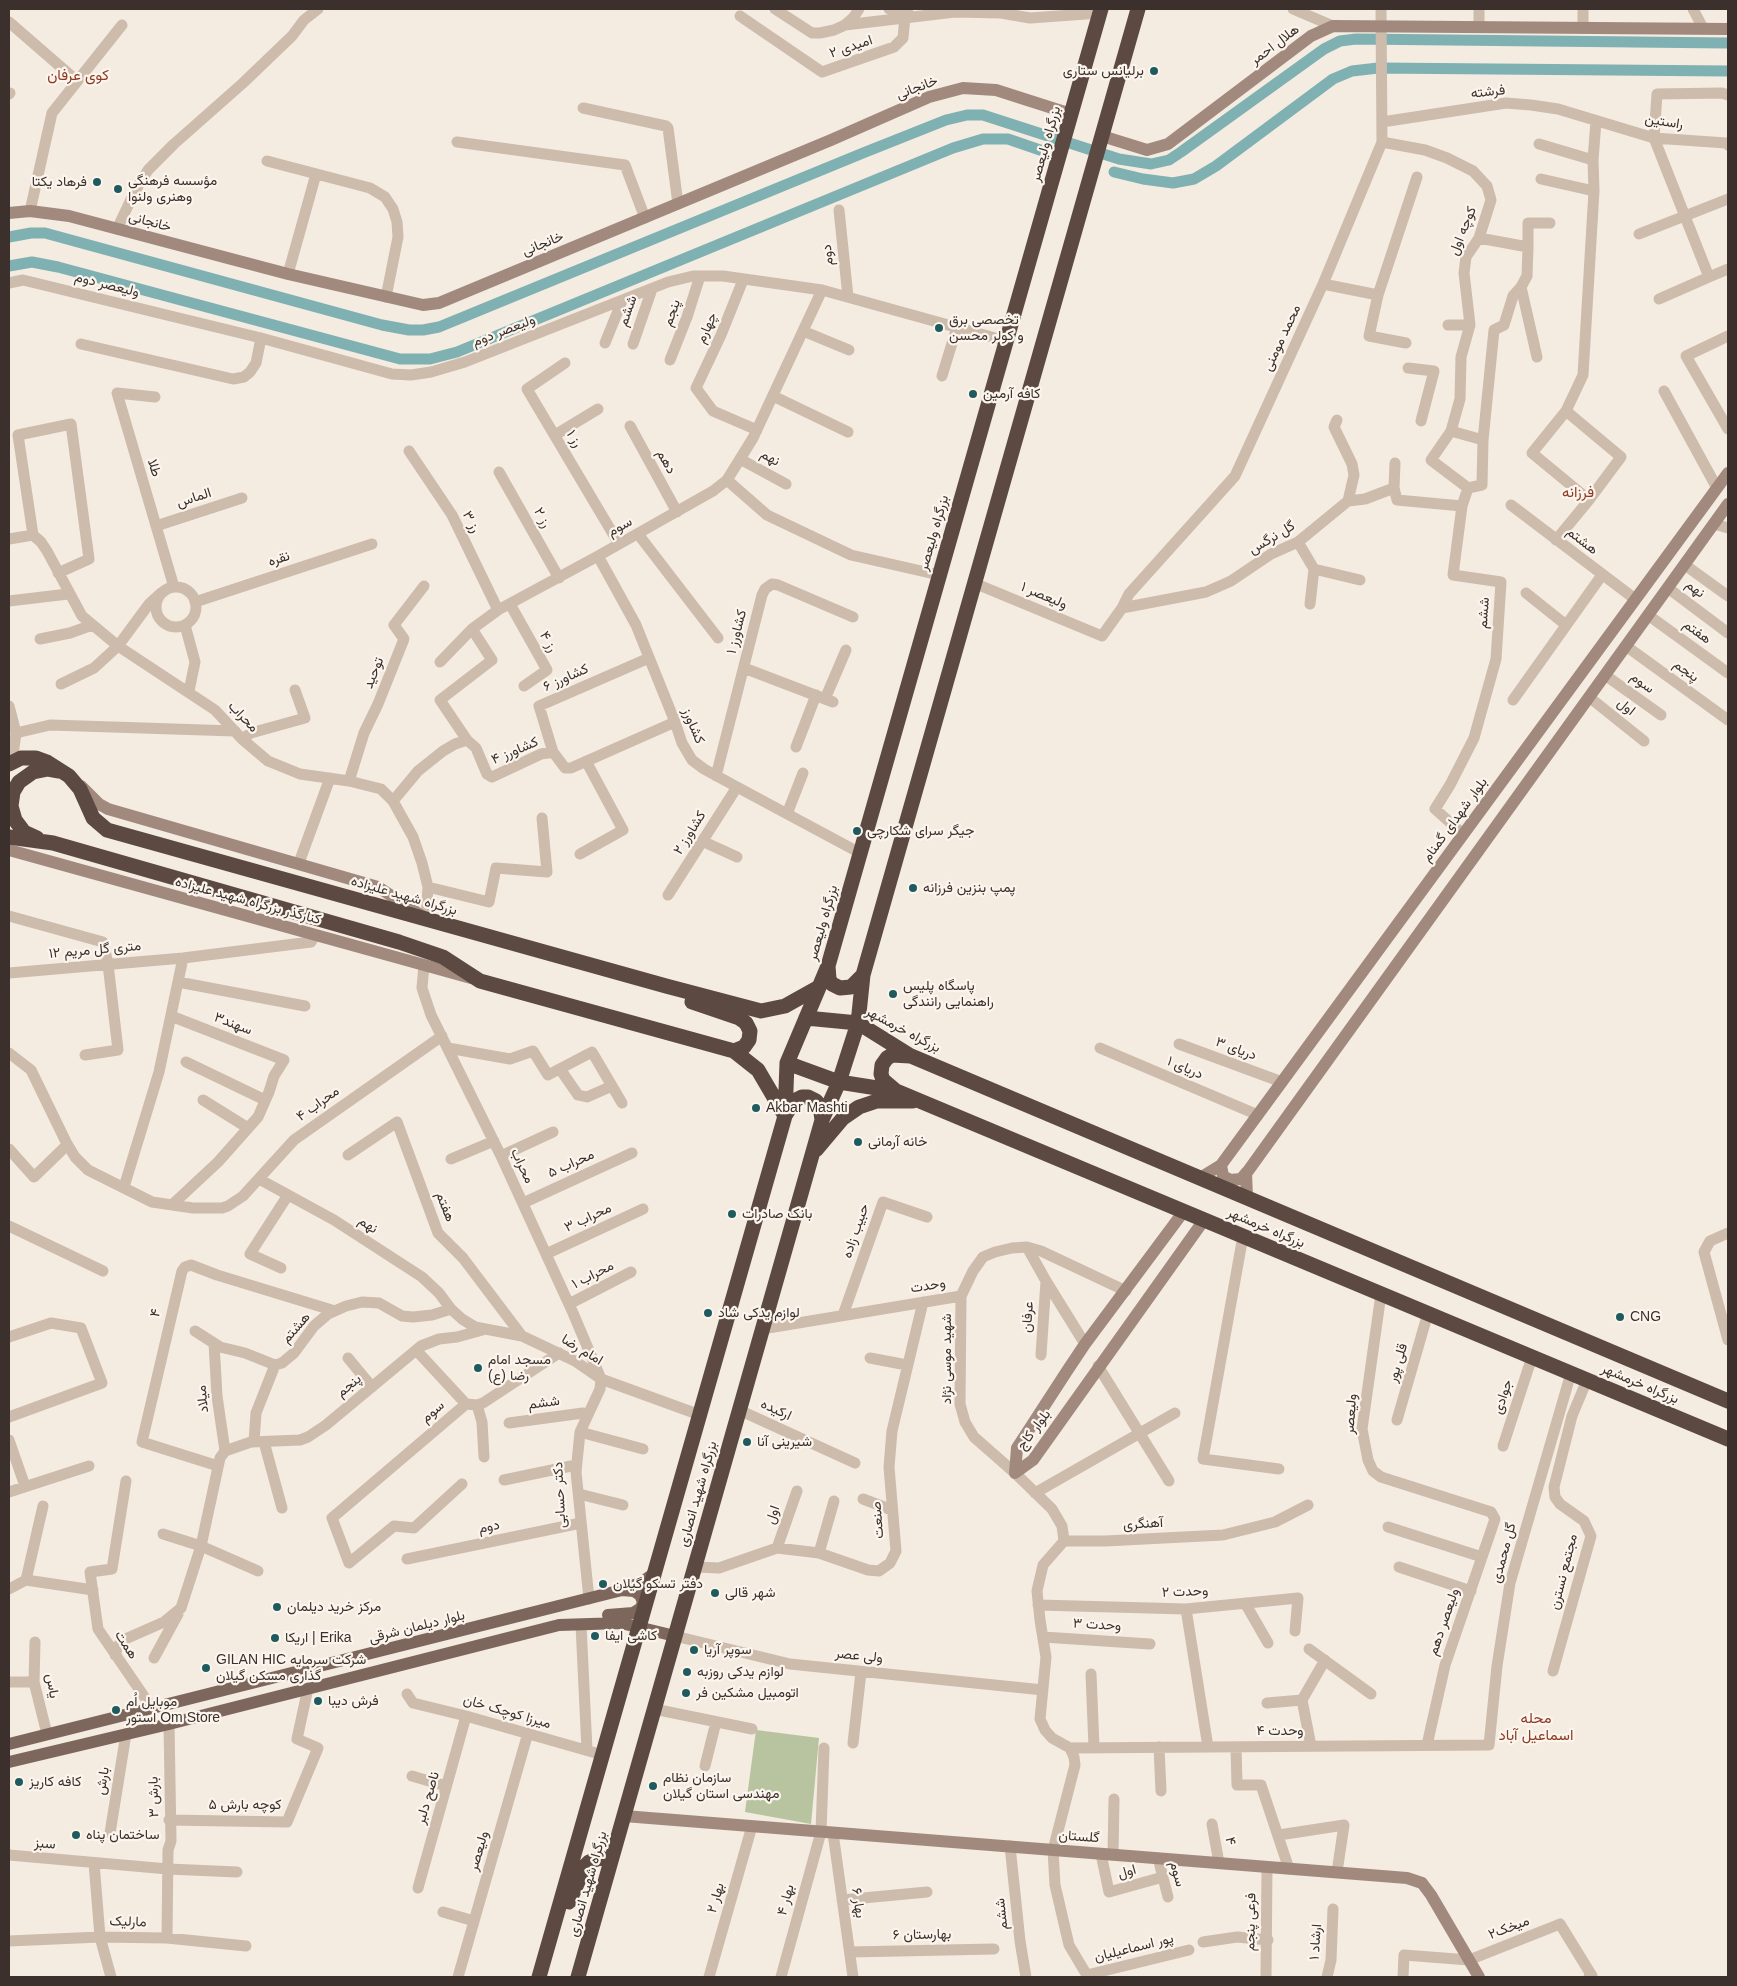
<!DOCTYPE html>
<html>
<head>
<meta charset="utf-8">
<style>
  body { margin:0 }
  #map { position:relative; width:1737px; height:1986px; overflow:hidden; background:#f4ebe1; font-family:Helvetica,sans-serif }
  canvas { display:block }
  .frame { position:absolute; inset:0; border:10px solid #3b302b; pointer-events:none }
</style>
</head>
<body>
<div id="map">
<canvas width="1737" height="1986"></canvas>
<div class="frame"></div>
</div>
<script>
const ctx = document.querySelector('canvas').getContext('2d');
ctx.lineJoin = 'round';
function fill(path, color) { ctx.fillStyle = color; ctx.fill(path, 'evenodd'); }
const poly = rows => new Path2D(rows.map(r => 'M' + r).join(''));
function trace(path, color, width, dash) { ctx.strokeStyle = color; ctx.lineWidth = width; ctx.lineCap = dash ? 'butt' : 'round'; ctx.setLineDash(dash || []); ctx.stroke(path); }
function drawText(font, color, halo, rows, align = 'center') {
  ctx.font = font + ' Helvetica,Vazirmatn,sans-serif'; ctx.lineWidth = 4.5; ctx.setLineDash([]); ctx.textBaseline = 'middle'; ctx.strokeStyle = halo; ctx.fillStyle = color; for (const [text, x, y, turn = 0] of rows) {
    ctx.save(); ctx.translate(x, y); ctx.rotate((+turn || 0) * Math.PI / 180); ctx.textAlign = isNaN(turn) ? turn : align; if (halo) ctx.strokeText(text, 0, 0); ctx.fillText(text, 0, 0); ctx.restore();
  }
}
const green = poly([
  [756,1730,819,1738,811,1824,745,1812]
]);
const canal = poly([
  [1114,172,1143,179,1173,183,1194,179,1216,166,1333,79,1352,71,1378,68,1728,71],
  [9,237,31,233,45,233,382,325,409,330,423,330,439,327,863,153,946,120,967,115,983,115,1119,159,1151,164,1169,160,1181,152,1324,49,1340,41,1356,39,1728,43],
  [9,266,32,262,58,267,400,359,430,359,457,352,953,148,983,139,1008,139,1040,150]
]);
const street = poly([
  [775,9,812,33,820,33,834,30,845,25,853,18,859,9],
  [889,9,909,14],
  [1293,9,1333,26],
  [1693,9,1703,28],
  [740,16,822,72,894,47,903,38,905,17],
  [9,22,77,81],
  [845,25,955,12,1001,13,1030,18,1100,13],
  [1479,27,1479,9],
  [1583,28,1583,9],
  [9,94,10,93],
  [1728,95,1722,93,1657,94,1654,138,1709,277,1728,269],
  [583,108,666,126,668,128,678,204],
  [1382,122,1506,103,1531,105,1558,109,1654,138,1726,143,1728,145],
  [457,142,625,165,645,218],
  [1382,142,1425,150,1447,158,1473,171,1487,186,1491,200,1479,238,1466,257,1464,273,1470,325,1461,357,1460,399,1451,431,1431,460,1468,488,1462,506],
  [1539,144,1593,160],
  [267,161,370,188,385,197,393,209,397,222,398,237,386,297],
  [1541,179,1594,191],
  [839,210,848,297],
  [30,211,52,113,122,25],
  [117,229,134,193,148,170,174,144,243,83,292,36,304,20,318,9],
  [1639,234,1728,199],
  [1528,247,1528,223,1550,223],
  [288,274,316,174],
  [743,280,721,335,696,388,713,411,757,430],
  [9,283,23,280,261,338,392,374,411,375,431,372,465,362,668,282,693,276,723,276,822,290,1006,341],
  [1323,284,1378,295,1417,177],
  [1521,287,1537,357],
  [1378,295,1369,336,1406,343],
  [1659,299,1709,277],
  [1448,325,1470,325],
  [803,331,849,350],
  [1728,336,1686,356,1728,429],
  [605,343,622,301],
  [81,344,233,379,244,377,250,372,256,363,261,338],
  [633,344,652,289],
  [670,360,687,317,700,276],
  [565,363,527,389,619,544],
  [1408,368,1434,371,1421,421],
  [942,376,957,327],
  [1664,391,1717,488],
  [773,396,848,432],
  [155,397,117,393,174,587],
  [1566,411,1621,457,1589,500],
  [630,426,677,512],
  [1451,431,1483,440],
  [555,435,598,409],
  [409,451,452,515,498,610],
  [740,459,786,484],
  [499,472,559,578],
  [727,480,767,515,851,555,939,575],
  [1394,488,1395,463],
  [1468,488,1482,485,1483,440,1494,330,1504,325,1513,296,1521,287,1527,276,1528,247,1479,238],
  [1348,501,1365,499,1394,488,1397,500,1462,506,1453,575,1501,582,1496,659,1474,738,1450,785,1435,809,1463,834],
  [1511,505,1635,599],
  [1714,524,1728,528],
  [156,526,242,498],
  [638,534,718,638],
  [33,535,18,435,71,424,89,559,58,573],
  [9,539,33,535,41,542,47,551,82,616,118,646,215,710,242,739,268,761,300,774,349,781,381,789,393,801,413,837,422,863,428,887,426,919],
  [1556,540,1589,500,1532,453,1566,411,1583,375,1594,191,1593,160,1596,121],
  [1298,542,1314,569,1360,580],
  [598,556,636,625,675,722,682,743,692,760,704,769,737,787,860,853],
  [1685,565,1728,596],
  [974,583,1102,636,1122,608,1129,594,1235,476,1323,284,1382,142,1381,9],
  '156 607a20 20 0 1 1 40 0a20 20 0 1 1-40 0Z',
  [1668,588,1728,633],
  [1526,593,1566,625],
  [9,601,68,594],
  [195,602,372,544],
  [510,604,547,670,524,686],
  [1310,604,1314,569],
  [1122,608,1206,592,1231,581,1271,554,1298,542,1348,501,1354,475,1352,464,1334,427,1337,420],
  [1648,615,1728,673],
  [185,625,195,662,189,691],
  [40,639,70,633,92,625],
  [1626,646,1728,720],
  [440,662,472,629],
  [744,668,833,702],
  [1605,675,1661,715],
  [61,684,94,668,118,646,149,604,161,593],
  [1589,697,1644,741],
  [825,699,846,650],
  [1513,700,1602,575],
  [9,706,16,733,12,762],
  [16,733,50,725,235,731],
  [242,739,251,733,305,718,295,690],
  [467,740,440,700,492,660,472,629,498,610,598,556,713,491,727,480,753,438,822,290],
  [796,747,816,695],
  [553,752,539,706,649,658],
  [716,776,762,595,765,589,772,584,778,585,853,617],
  [349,781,364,733,378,704,404,639,394,625,424,586],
  [393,801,418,771,443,751,455,744,467,740,476,748,487,774,492,777,541,754,553,752,565,768,571,768,675,722],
  [787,814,803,773],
  [702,841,737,857],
  [580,854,623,830,586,761],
  [300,860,330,778],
  [428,887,489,902,496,868,547,872,542,818],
  [668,895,737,787],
  [9,916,103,942,108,964,118,1050,85,1055],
  [424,965,422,988,431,1015,501,1156,573,1313,601,1379,600,1389,580,1432,576,1472,589,1599],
  [9,973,183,958,311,942,315,935],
  [178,982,305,1006],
  [171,1016,284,1060,274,1076,269,1092,258,1117,218,1162,173,1204],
  [1179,1044,1282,1082],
  [448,1048,510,1059,533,1051,548,1075,592,1052,622,1103],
  [1100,1048,1258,1115],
  [9,1053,31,1070,66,1142,75,1157,88,1170,152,1202,193,1208,222,1208,228,1206,243,1196,294,1140,442,1036],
  [186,1062,265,1100],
  [560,1069,578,1095,587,1097,612,1086],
  [203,1100,248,1128],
  [9,1149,34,1177,67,1145],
  [348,1155,397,1122,438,1233,463,1258,522,1336],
  [501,1156,553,1132],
  [451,1159,494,1141],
  [259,1179,334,1220,422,1277,439,1293,451,1309,462,1319,475,1327,522,1336,575,1361,601,1379,700,1415],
  [124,1187,159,1072,183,958],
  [523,1203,632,1153],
  [9,1226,103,1271],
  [1728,1233,1710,1241,1704,1252,1728,1340],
  [1243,1236,1203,1459,1279,1469],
  [1027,1247,1046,1281,1085,1344],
  [546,1254,643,1209],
  [281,1268,250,1254,288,1195],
  [1381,1294,1362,1429,1368,1460,1373,1471,1381,1477,1491,1512,1495,1519,1445,1665,1427,1745],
  [569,1304,631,1272],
  [843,1315,883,1202,927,1217],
  [762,1329,961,1296],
  [195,1331,220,1347,245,1353,275,1365,282,1363,294,1353,314,1326,328,1314,346,1306,362,1302,379,1303,402,1316,413,1317,432,1315,451,1309],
  [9,1337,51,1323,81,1328,102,1383,9,1417],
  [214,1343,217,1396,225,1451],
  [416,1350,466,1404],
  [1041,1355,1046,1281],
  [348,1358,372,1387],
  [870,1358,907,1365],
  [1098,1366,1169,1481],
  [477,1405,482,1422,484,1457],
  [739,1410,855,1463],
  [1397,1420,1428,1313],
  [509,1423,583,1413],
  [580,1432,643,1449],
  [9,1440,25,1486],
  [254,1442,256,1413,275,1365],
  [264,1442,282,1508],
  [1503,1446,1532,1357],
  [218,1466,142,1442,182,1271,185,1267,191,1265,217,1275,335,1311],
  [504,1480,576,1465],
  [126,1481,112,1569,90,1572,98,1629,152,1708],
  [462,1484,414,1528,394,1526,349,1563,332,1518,466,1404,477,1405,483,1403,559,1353],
  [9,1492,89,1466],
  [1035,1493,1175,1413],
  [579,1494,623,1505],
  [863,1499,892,1510],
  [1388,1527,1482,1557],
  [163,1534,201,1546,258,1571],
  [1064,1541,1105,1541,1223,1535,1275,1522,1308,1505],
  [777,1548,797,1491],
  [819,1553,834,1501],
  [407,1559,576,1524],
  [695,1567,719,1568,777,1548,819,1553,868,1570,879,1571,890,1563,896,1551,889,1467,892,1431,923,1302],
  [1399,1567,1471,1591],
  [26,1580,93,1590],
  [9,1589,26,1580,43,1506],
  [1245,1603,1268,1643],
  [1038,1605,1186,1609,1298,1598,1295,1631],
  [1186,1609,1208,1747],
  [581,1625,587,1750],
  [675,1636,790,1664,1043,1690],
  [1043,1637,1150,1644],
  [35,1642,34,1682,47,1734],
  [1309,1649,1371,1694],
  [115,1655,118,1646,123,1640,164,1622,181,1608,201,1546,220,1458,225,1451,251,1442,300,1440,308,1437,326,1425,421,1346,439,1339,457,1337,486,1329],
  [154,1658,178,1614],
  [1553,1671,1591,1536,1584,1521,1560,1504,1555,1497,1554,1487,1572,1416,1587,1380],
  [1091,1674,1094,1747],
  [9,1682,34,1682],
  [407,1694,413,1703,466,1716,603,1755],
  [1267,1703,1302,1700],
  [654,1709,752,1729],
  [853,1743,861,1672],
  [1311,1746,1302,1700,1325,1660],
  [1159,1747,1161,1791],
  [1236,1747,1237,1785,1261,1785,1289,1869],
  [1070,1748,1489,1745,1497,1666,1510,1583,1571,1373],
  [705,1766,716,1722],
  [412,1776,446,1786],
  [169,1820,287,1822,318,1748,297,1739,308,1688],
  [1212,1824,1219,1863],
  [110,1833,126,1734],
  [833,1833,853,1977],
  [1279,1835,1344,1825,1337,1872],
  [1010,1846,1020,1941,1026,1977],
  [1101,1854,1109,1892,1163,1877],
  [9,1855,168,1869,237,1872],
  [1113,1855,1114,1799],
  [1158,1858,1168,1897],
  [94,1863,100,1937,111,1977],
  [418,1888,466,1716],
  [842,1900,927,1892],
  [443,1912,474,1921],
  [167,1938,168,1850,171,1841,169,1724],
  [9,1941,100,1937,167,1938,246,1946],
  [1203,1942,1237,1937,1268,1940],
  [850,1952,994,1949],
  [1087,1975,1189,1950],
  [458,1977,528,1733],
  [709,1977,752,1826],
  [781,1977,821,1832,824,1748],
  [1088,1977,1069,1945,1055,1885,1053,1850,1075,1765,1074,1757,1070,1748,1052,1738,1045,1730,1040,1719,1046,1657,1040,1620,1037,1591,1043,1565,1064,1541,1062,1526,1052,1509,1015,1473,974,1437,965,1422,960,1404,961,1296,973,1271,983,1257,995,1252,1012,1248,1027,1247,1041,1251,1126,1291],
  [1266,1977,1267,1867],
  [1327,1977,1331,1960,1333,1909],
  [1403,1977,1404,1955,1469,1960,1560,1924,1592,1976,1589,1977]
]);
const secondary = poly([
  [1102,136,1147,150,1168,144,1311,36,1333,26,1728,29],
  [9,213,30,211,69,216,288,274,423,305,439,303,831,140,929,97,963,88,996,90,1071,114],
  [81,786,99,804,108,809,378,887,422,916],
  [9,850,471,978],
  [1221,1165,1223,1176,1230,1180,1241,1179,1246,1173],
  [1200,1178,1221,1165,1728,473],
  [1247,1197,1246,1173,1248,1171,1728,504],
  [1015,1473,1033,1460,1204,1220],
  [1015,1473,1017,1448,1067,1371,1085,1344,1184,1211],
  [624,1816,1407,1878,1422,1883,1431,1895,1479,1977]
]);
const primary = poly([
  [608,1615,633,1613,641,1608,643,1602,640,1595,634,1591,622,1590],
  [9,1744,622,1590,642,1582,655,1573],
  [9,1762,169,1724,559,1625,621,1623,675,1636]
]);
const highway = poly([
  [9,764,21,758,36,758,47,762,69,776,80,789,93,818,107,830,666,986,761,1011,785,1006,819,987],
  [9,837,53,843,399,942,443,957,480,981,734,1051,758,1070,785,1116],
  [37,838,24,832,15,820,11,806,13,792,19,782,33,772,48,769,59,771],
  [828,966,829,979,832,984,840,988,851,987,863,975],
  [692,1002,739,1018,746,1023,750,1031,749,1040,744,1047,734,1051],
  [806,1018,858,1023,911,1056,1728,1401],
  [787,1063,839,1082,896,1091,1728,1439],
  [896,1091,883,1080,881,1074,882,1065,887,1058,892,1055,910,1056],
  [786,1114,794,1101,802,1097,808,1097,816,1101,820,1106,822,1120],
  [816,1150,843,1118,859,1107,877,1101,913,1101],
  [569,1902,585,1866,589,1862,600,1858,611,1861],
  [539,1977,785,1116,787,1063,828,966,1101,9],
  [578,1977,822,1120,839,1082,858,1023,863,975,1138,9]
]);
const markers = [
  [1154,71,5,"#1f5a5e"],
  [97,182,5,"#1f5a5e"],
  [118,189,5,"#1f5a5e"],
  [939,328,5,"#1f5a5e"],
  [973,394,5,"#1f5a5e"],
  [857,831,5,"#1f5a5e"],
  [913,888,5,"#1f5a5e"],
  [893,994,5,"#1f5a5e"],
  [756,1108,5,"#1f5a5e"],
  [858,1142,5,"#1f5a5e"],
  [732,1214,5,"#1f5a5e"],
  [708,1313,5,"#1f5a5e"],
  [1620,1317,5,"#1f5a5e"],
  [478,1368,5,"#1f5a5e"],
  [747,1442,5,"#1f5a5e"],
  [603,1584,5,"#1f5a5e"],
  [715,1593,5,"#1f5a5e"],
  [277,1607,5,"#1f5a5e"],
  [595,1636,5,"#1f5a5e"],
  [275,1638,5,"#1f5a5e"],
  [694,1650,5,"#1f5a5e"],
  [206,1668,5,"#1f5a5e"],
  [687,1672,5,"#1f5a5e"],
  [686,1693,5,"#1f5a5e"],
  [318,1701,5,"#1f5a5e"],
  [116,1710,5,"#1f5a5e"],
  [19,1782,5,"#1f5a5e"],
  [653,1786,5,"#1f5a5e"],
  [76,1835,5,"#1f5a5e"]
];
const streetNames = [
  ["هلال احمر",1275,45,-37],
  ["امیدی ۲",851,47,-19],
  ["خانجانی",917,88,-21],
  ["فرشته",1488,92,-6],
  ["راستین",1664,122,9],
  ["بزرگراه ولیعصر",1046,144,-74],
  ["خانجانی",150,222,15],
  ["کوچه اول",1463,231,-68],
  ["خانجانی",543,244,-22],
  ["دوم",828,255,-96],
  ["ولیعصر دوم",107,285,14],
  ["ششم",628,311,-71],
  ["پنجم",672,313,-70],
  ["چهارم",707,328,-66],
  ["ولیعصر دوم",504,331,-21],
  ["محمد مومنی",1282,338,-65],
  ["رز ۱",574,439,59],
  ["نهم",770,458,29],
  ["دهم",666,462,61],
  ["طلا",154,468,74],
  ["الماس",194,498,-18],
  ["رز ۲",542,518,61],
  ["رز ۳",471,522,63],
  ["سوم",620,527,-30],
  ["بزرگراه ولیعصر",934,533,-74],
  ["گل نرگس",1272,538,-31],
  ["هشتم",1582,541,38],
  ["نقره",279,559,-18],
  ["نهم",1695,589,37],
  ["ولیعصر ۱",1044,596,23],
  ["ششم",1484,613,-86],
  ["کشاورز ۱",737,632,-76],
  ["هفتم",1697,632,36],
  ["رز ۴",548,642,61],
  ["پنجم",1686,671,36],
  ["توحید",374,673,-68],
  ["کشاورز ۶",566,678,-24],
  ["سوم",1642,683,36],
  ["اول",1626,707,39],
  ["محراب",243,717,46],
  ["کشاورز",693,726,67],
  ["کشاورز ۴",515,751,-23],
  ["بلوار شهدای گمنام",1455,820,-54],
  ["کشاورز ۲",690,833,-58],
  ["بزرگراه شهید علیزاده",404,896,16],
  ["کنارگذر بزرگراه شهید علیزاده",248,901,15],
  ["بزرگراه ولیعصر",823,923,-74],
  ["۱۲ متری گل مریم",95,950,-5],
  ["سهند۳",233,1024,21],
  ["بزرگراه خرمشهر",903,1030,28],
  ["دریای ۳",1236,1049,20],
  ["دریای ۱",1185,1068,23],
  ["محراب ۴",318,1104,-36],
  ["محراب ۵",571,1164,-24],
  ["محراب",522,1166,65],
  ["هفتم",445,1207,69],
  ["محراب ۳",588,1218,-25],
  ["نهم",368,1225,33],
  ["بزرگراه خرمشهر",1266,1228,23],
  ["حبیب زاده",856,1231,-71],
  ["محراب ۱",593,1275,-27],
  ["وحدت",928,1286,-9],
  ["۴",156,1313,-77],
  ["عرفان",1028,1317,-86],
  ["هشتم",296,1328,-49],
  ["امام رضا",582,1350,31],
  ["شهید موسی نژاد",947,1359,-90],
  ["قلی پور",1398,1363,-74],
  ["بزرگراه خرمشهر",1640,1384,23],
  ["پنجم",349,1386,-40],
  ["جوادی",1503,1397,-72],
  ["میلاد",203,1399,-96],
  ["ششم",544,1403,-8],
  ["ارکیده",776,1410,25],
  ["سوم",433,1412,-41],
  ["ولیعصر",1351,1414,-86],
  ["بلوار کاج",1034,1430,-53],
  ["بزرگراه شهید انصاری",698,1494,-74],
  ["دکتر حسابی",560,1495,-93],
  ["اول",773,1515,-71],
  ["صنعت",878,1520,-94],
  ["آهنگری",1143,1524,-3],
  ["دوم",489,1527,-12],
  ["گل محمدی",1504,1553,-75],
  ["مجتمع نسترن",1564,1572,-76],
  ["وحدت ۲",1185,1592,-2],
  ["ولیعصر دهم",1444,1622,-71],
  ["وحدت ۳",1097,1625,3],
  ["بلوار دیلمان شرقی",417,1627,-14],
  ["همت",126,1645,57],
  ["ولی عصر",859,1656,6],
  ["یاس",52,1686,81],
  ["میرزا کوچک خان",507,1712,16],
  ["وحدت ۴",1280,1731],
  ["بارش",103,1781,-81],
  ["بارش ۳",154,1797,-91],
  ["ناصح دلبر",428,1798,-74],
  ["کوچه بارش ۵",245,1805],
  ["گلستان",1079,1837,4],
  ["۴",1230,1841,80],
  ["سبز",45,1844,5],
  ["ولیعصر",479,1851,-74],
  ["اول",1127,1872,-16],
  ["سوم",1177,1874,75],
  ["بزرگراه شهید انصاری",588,1884,-74],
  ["بهار ۲",716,1898,-74],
  ["بهار ۴",786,1900,-75],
  ["بهار ۶",858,1903,82],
  ["ششم",1002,1914,-96],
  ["مارلیک",128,1922,2],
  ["فرعی پنجم",1251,1922,-89],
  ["میخک۲",1509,1928,-21],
  ["بهارستان ۶",922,1935,-1],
  ["ارشاد ۱",1316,1942,-86],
  ["پور اسماعیلیان",1134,1948,-14]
];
const poiNames = [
  ["برلیانس ستاری",1144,71,"right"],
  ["مؤسسه فرهنگی",128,181],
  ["وهنری ولنوا",128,197],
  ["فرهاد یکتا",87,182,"right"],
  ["تخصصی برق",949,320],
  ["و کولر محسن",949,336],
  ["کافه آرمین",983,394],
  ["جیگر سرای شکارچی",867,831],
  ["پمپ بنزین فرزانه",923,888],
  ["پاسگاه پلیس",903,986],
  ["راهنمایی رانندگی",903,1002],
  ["Akbar Mashti",766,1108],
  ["خانه آرمانی",868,1142],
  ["بانک صادرات",742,1214],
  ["لوازم یدکی شاد",718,1313],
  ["CNG",1630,1317],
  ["مسجد امام",488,1360],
  ["رضا (ع)",488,1376],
  ["شیرینی آنا",757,1442],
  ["دفتر تسکو گیلان",613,1584],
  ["شهر قالی",725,1593],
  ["مرکز خرید دیلمان",287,1607],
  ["کاشی ایفا",605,1636],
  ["اریکا | Erika",285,1638],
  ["سوپر آریا",704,1650],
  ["GILAN HIC شرکت سرمایه",216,1660],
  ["گذاری مسکن گیلان",216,1676],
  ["لوازم یدکی روزبه",697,1672],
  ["اتومبیل مشکین فر",696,1693],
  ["فرش دیبا",328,1701],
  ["موبایل اُم",126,1702],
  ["استور Om Store",126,1718],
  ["سازمان نظام",663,1778],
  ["مهندسی استان گیلان",663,1794],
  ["کافه کاریز",29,1782],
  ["ساختمان پناه",86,1835]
];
const neighbourhoodNames = [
  ["کوی عرفان",78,76],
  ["فرزانه",1578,493],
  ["محله",1536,1719],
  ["اسماعیل آباد",1536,1736]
];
fill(green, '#b8c4a0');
trace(canal, '#7fb0b2', 11);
trace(street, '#cdbbac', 11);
trace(secondary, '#a18a7d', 12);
trace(primary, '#7d675c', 12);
trace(highway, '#5c4a42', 15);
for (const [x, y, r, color] of markers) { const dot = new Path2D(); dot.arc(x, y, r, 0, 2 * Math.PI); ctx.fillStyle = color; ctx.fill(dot); trace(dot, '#fbf5ee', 2); }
drawText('14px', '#3b302b', '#fbf5ee', streetNames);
drawText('14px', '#3b302b', '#fbf5ee', poiNames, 'left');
drawText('15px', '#8c3b22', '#fbf5ee', neighbourhoodNames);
</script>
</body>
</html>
